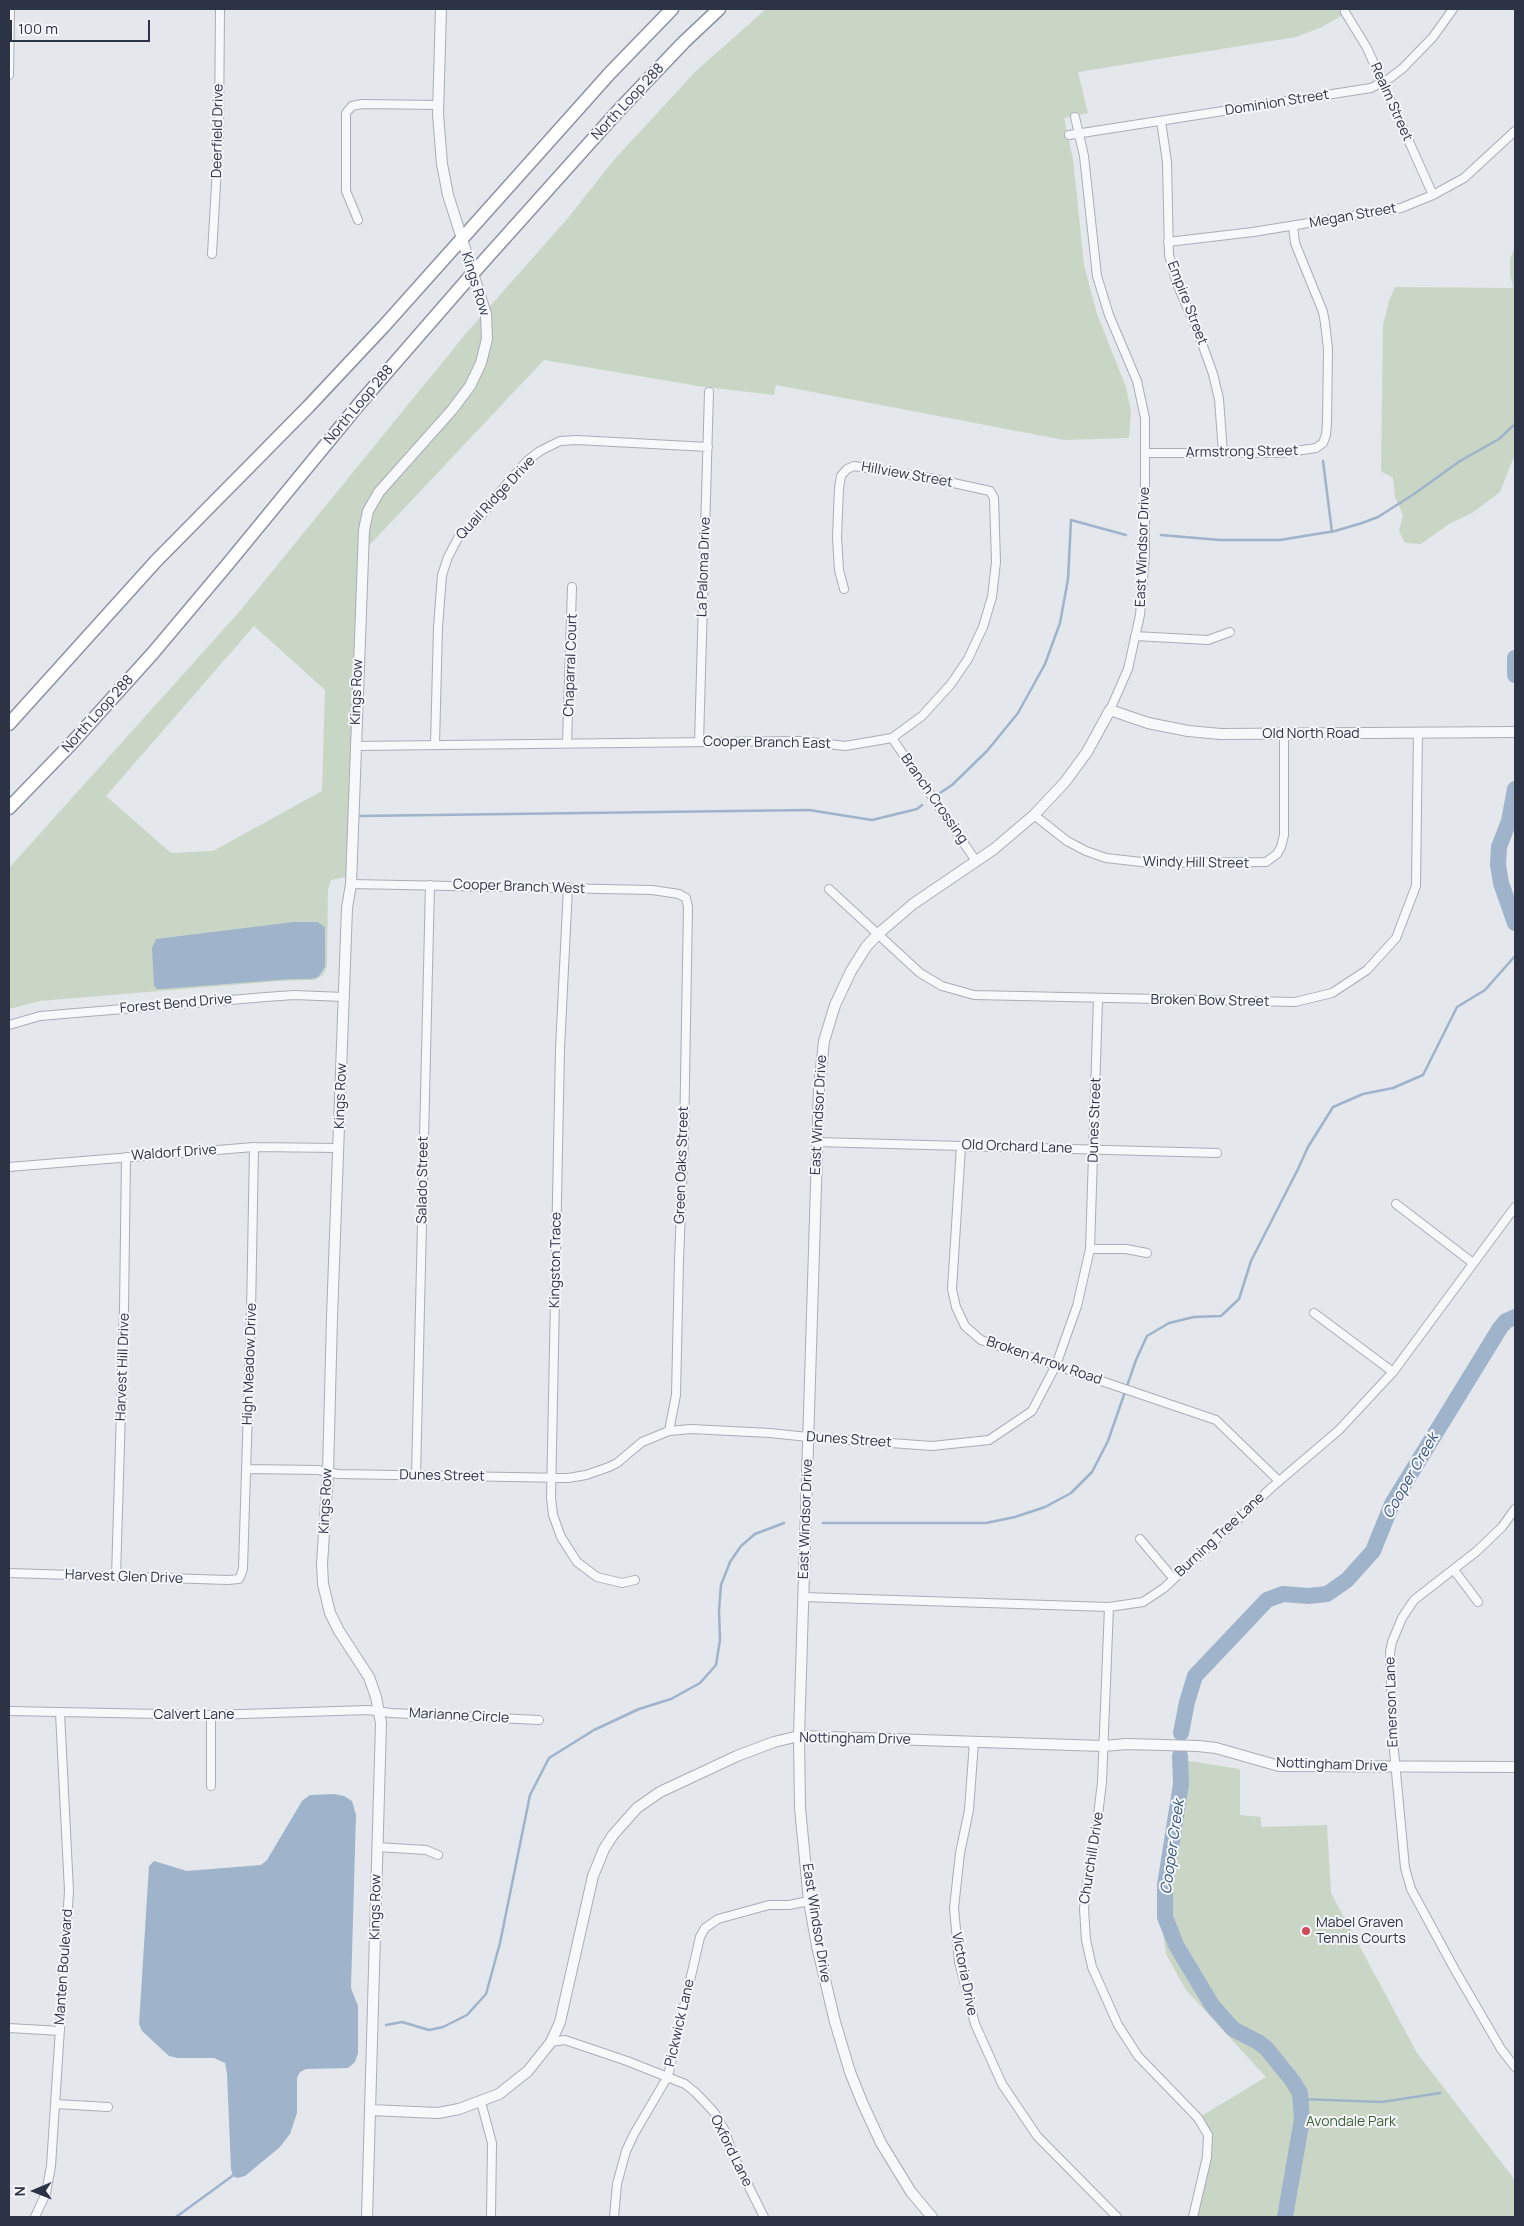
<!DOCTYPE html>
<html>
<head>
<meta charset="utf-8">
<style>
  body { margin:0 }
  #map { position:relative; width:1524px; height:2226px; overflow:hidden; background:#e4e7ec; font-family:Manrope,sans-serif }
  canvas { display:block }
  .frame { position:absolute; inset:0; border:10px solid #2b3345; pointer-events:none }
  .north { position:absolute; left:10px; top:2166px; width:50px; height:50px; -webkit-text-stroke:4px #f4f6f9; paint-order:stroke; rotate:269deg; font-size:14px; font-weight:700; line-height:20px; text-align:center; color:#2b3345 }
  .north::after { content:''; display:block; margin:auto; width:18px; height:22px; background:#2b3345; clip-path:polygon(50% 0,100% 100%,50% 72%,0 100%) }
  .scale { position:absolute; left:10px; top:20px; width:140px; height:22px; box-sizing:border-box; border:2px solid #2b3345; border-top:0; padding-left:6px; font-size:15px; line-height:18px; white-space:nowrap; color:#2b3345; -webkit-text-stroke:4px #f4f6f9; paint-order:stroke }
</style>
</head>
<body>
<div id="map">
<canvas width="1524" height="2226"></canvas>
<div class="frame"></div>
<div class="north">N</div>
<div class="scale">100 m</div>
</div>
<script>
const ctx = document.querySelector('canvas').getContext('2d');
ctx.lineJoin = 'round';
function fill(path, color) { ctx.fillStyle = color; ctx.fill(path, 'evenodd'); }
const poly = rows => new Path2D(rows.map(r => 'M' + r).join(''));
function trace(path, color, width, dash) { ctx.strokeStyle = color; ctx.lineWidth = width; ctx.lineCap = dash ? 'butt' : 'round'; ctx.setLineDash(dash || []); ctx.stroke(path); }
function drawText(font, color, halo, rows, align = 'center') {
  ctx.font = font + ' Manrope,sans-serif'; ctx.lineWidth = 4; ctx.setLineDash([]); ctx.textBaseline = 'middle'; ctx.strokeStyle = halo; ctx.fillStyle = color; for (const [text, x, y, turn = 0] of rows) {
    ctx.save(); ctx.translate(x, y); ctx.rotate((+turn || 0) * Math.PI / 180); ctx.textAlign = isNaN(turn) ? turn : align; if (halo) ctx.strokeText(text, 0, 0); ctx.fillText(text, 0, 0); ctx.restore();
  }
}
const green = poly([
  [766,9,1353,9,1322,27,1296,37,1078,72,1088,113,1064,118,1073,159,1084,265,1097,314,1126,387,1131,412,1129,438,1064,440,776,385,774,395,698,386,544,360,362,553,351,876,331,880,328,889,327,966,323,975,315,980,308,980,279,981,40,1001,9,1009,9,868,240,611,468,331,568,218,613,161,696,71],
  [254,626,325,690,322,791,213,851,171,853,106,796],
  [1515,245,1515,454,1500,492,1472,513,1449,524,1421,544,1405,543,1399,531,1403,515,1395,497,1393,478,1381,471,1383,325,1389,301,1395,287,1513,288,1510,273,1510,260],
  [1177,1759,1240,1769,1240,1815,1261,1817,1261,1827,1327,1825,1331,1893,1417,2053,1515,2180,1515,2217,1193,2217,1208,2144,1198,2118,1266,2077,1186,1990,1166,1954,1159,1904]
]);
const water = poly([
  [294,922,317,922,325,927,325,967,318,977,310,979,291,979,161,989,157,989,154,986,152,948,156,939],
  [334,1794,344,1796,352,1801,356,1815,351,1988,358,2006,358,2053,355,2062,348,2068,306,2069,300,2072,297,2078,297,2113,290,2134,280,2147,245,2176,237,2178,233,2176,231,2169,227,2073,225,2063,214,2058,178,2058,169,2056,142,2031,139,2024,149,1866,154,1861,187,1871,261,1865,267,1860,302,1801,310,1795]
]);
const stream = poly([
  [1323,461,1332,532],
  [1161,535,1220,540,1280,540,1335,531,1362,523,1378,517,1414,494,1460,461,1499,439,1515,424],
  [940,793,952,785,987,751,1018,713,1045,664,1060,623,1068,579,1071,520,1126,535],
  [359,816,809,810,872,820,917,809,922,805],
  [823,1523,986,1523,1015,1517,1045,1507,1071,1493,1092,1472,1108,1441,1136,1360,1147,1336,1169,1323,1194,1317,1221,1316,1239,1299,1251,1261,1298,1169,1308,1147,1333,1107,1363,1094,1393,1088,1423,1075,1457,1007,1485,990,1515,956],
  [386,2025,402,2022,429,2030,443,2027,467,2015,486,1994,500,1943,530,1795,549,1758,594,1730,639,1709,671,1699,700,1683,716,1665,720,1640,719,1611,721,1585,730,1562,741,1546,755,1534,784,1523],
  [1301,2099,1382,2102,1440,2093],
  [176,2217,235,2174]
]);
const river = poly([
  [1515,658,1515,675],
  [1515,789,1509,821,1499,847,1498,865,1501,883,1515,923],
  [1181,1733,1187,1702,1195,1676,1267,1600,1283,1594,1308,1596,1327,1594,1347,1580,1373,1551,1392,1504,1500,1328,1506,1321,1515,1317],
  [1180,1756,1181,1784,1165,1885,1165,1917,1176,1945,1212,2005,1233,2029,1258,2042,1266,2048,1292,2080,1300,2093,1302,2119,1285,2217]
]);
const minor = poly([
  [1345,12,1367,48,1433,195],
  [9,75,10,9],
  [1075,117,1084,156,1097,276,1109,315,1137,381,1145,418,1145,554,1140,615,1128,669,1110,710],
  [1161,121,1167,162,1169,255,1177,284,1198,332,1213,374,1219,399,1223,453],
  [1069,135,1371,88,1390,78,1403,68,1433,37,1453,9],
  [358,220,346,191,346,113,352,106,362,104,439,105],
  [1168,242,1253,232,1401,208,1433,195,1464,178,1515,131],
  [212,254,219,132,220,9],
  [1146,453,1281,453,1316,448,1323,443,1326,435,1327,422,1328,349,1325,323,1323,312,1295,243,1293,226],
  [1135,636,1208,640,1230,632],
  [892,738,976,861],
  [699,742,709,392],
  [567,743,572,587],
  [435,744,438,627,442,575,448,557,458,538,480,517,510,480,528,460,540,451,560,441,577,440,708,447],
  [355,746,802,741,845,746,892,738,922,716,951,684,968,659,983,627,992,597,996,562,994,498,990,491,935,479,854,466,847,469,841,476,839,488,837,537,839,570,844,589],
  [1034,815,1067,841,1086,851,1106,858,1150,863,1266,862,1277,854,1281,847,1284,835,1284,734],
  [351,884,652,890,679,894,686,898,688,907,684,1138,679,1260,676,1395,669,1431],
  [568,887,560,1049,551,1498,553,1515,561,1537,577,1562,597,1577,622,1583,635,1580],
  [829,889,920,973,942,986,974,995,1295,1002,1332,993,1367,970,1396,938,1416,886,1418,732],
  [9,1025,40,1016,266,997,294,995,344,997],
  [817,1142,1217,1153],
  [961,1146,952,1289,956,1307,965,1326,981,1340,1216,1420,1279,1481],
  [9,1167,254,1147,339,1148],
  [1396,1204,1473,1263],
  [1090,1249,1126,1249,1147,1253],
  [1314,1313,1393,1372],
  [247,1469,318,1470,338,1474,568,1478,586,1475,609,1467,617,1463,642,1442,669,1431,691,1429,770,1433,808,1437,932,1446,989,1440,1032,1411,1056,1365,1077,1306,1090,1249,1098,999],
  [416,1476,430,885],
  [1515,1509,1502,1527,1477,1551,1414,1600,1402,1618,1392,1642,1390,1652,1393,1740,1405,1868,1411,1889,1455,1970,1501,2049,1515,2067],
  [1140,1539,1173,1578],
  [1454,1570,1478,1602],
  [9,1573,228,1580,239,1579,241,1575,243,1568,251,1313,254,1147],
  [116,1577,124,1309,126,1157],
  [803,1597,1109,1607,1143,1602,1164,1588,1271,1488,1339,1430,1393,1372,1515,1207],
  [1109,1607,1102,1782,1094,1849,1087,1883,1084,1909,1086,1940,1092,1967,1118,2025,1138,2056,1198,2118,1208,2135,1207,2157,1193,2217],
  [9,1711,211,1715,368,1710,391,1713,539,1720],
  [211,1715,211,1786],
  [974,1742,969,1810,960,1853,954,1908,959,1962,975,2024,1002,2084,1037,2136,1117,2217],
  [377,1847,426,1850,438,1855],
  [9,2028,60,2031],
  [551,2042,565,2040,627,2061,685,2084,696,2093,714,2112,725,2131,733,2155,764,2217],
  [481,2102,492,2143,491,2217],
  [56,2104,108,2107],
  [35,2217,46,2193,51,2166,69,1891,60,1713],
  [614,2217,617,2184,626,2151,634,2134,668,2076,700,1937,705,1928,718,1919,769,1905,789,1905,809,1901]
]);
const tertiary = poly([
  [370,2110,438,2113,459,2109,499,2094,528,2071,551,2042,560,2022,593,1876,604,1849,613,1835,637,1808,660,1792,737,1756,774,1742,799,1736,1103,1746,1127,1744,1198,1746,1216,1748,1279,1766,1515,1767],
  [367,2217,381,1723,376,1697,369,1677,339,1631,330,1613,323,1584,322,1564,328,1472,332,1317,347,908,351,884,364,530,368,511,379,492,452,410,470,386,481,363,487,339,486,314,448,195,442,164,438,114,441,9],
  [932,2217,911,2192,881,2143,862,2102,850,2072,835,2022,817,1946,809,1901,800,1808,799,1736,819,1088,824,1041,835,1005,851,971,866,947,878,934,913,904,994,849,1034,815,1065,782,1087,752,1110,710,1148,723,1188,731,1221,734,1515,732]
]);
const trunk = poly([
  [9,724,156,561,308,407,384,326,610,73,672,9],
  [9,808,70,745,153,653,227,565,360,403,474,272,619,110,684,42,719,9]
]);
const markers = [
  [1306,1931,5,"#d04a59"]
];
const streetNames = [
  ["North Loop 288",628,102,-47],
  ["Realm Street",1391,102,66],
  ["Dominion Street",1277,103,-9],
  ["Deerfield Drive",218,131,-89],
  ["Megan Street",1353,216,-10],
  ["Kings Row",475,284,73],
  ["Empire Street",1187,303,69],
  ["North Loop 288",359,405,-50],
  ["Armstrong Street",1242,452,-1],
  ["Hillview Street",907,475,10],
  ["Quail Ridge Drive",496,498,-47],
  ["East Windsor Drive",1143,547,-88],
  ["La Paloma Drive",704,567,-88],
  ["Chaparral Court",571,665,-88],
  ["Kings Row",357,692,-88],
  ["North Loop 288",98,714,-48],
  ["Old North Road",1311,734],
  ["Cooper Branch East",767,743,1],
  ["Branch Crossing",934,799,55],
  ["Windy Hill Street",1196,863,1],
  ["Cooper Branch West",519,887,2],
  ["Broken Bow Street",1210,1001,1],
  ["Forest Bend Drive",176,1004,-5],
  ["Kings Row",341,1096,-88],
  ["East Windsor Drive",819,1115,-87],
  ["Dunes Street",1095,1120,-88],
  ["Old Orchard Lane",1017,1147,2],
  ["Waldorf Drive",174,1153,-4],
  ["Green Oaks Street",682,1165,-88],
  ["Salado Street",423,1180,-89],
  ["Kingston Trace",556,1260,-89],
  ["Broken Arrow Road",1044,1361,19],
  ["High Meadow Drive",250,1364,-88],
  ["Harvest Hill Drive",123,1367,-88],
  ["Dunes Street",849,1440,4],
  ["Dunes Street",442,1476,1],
  ["Kings Row",326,1501,-87],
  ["East Windsor Drive",806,1519,-88],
  ["Burning Tree Lane",1220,1535,-43],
  ["Harvest Glen Drive",124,1577,2],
  ["Emerson Lane",1392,1702,-92],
  ["Calvert Lane",194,1715],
  ["Marianne Circle",459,1716,3],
  ["Nottingham Drive",855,1739,1],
  ["Nottingham Drive",1332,1765,2],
  ["Churchill Drive",1092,1858,-81],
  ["Kings Row",376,1907,-89],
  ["East Windsor Drive",816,1923,81],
  ["Manten Boulevard",64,1967,-86],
  ["Victoria Drive",964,1974,79],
  ["Pickwick Lane",680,2023,-77],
  ["Oxford Lane",731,2151,64]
];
const poiNames = [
  ["Mabel Graven",1316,1923],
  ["Tennis Courts",1316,1939]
];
const parkNames = [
  ["Avondale Park",1351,2122]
];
const waterNames = [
  ["Cooper Creek",1411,1476,-60],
  ["Cooper Creek",1173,1847,-82]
];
fill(green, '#c9d6c5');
fill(water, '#9fb3cb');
trace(stream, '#9fb3cb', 2.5);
trace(river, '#9fb3cb', 16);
trace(minor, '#a9adb7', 10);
trace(tertiary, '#a9adb7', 12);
trace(trunk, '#8b93a3', 15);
trace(minor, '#f7f8fa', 8);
trace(tertiary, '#f7f8fa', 10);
trace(trunk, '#fff', 12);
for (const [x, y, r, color] of markers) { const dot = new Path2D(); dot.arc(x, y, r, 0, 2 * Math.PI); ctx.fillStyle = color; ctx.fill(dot); trace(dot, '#f4f6f9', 2); }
drawText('14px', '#2b3345', '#f4f6f9', streetNames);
drawText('14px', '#2b3345', '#f4f6f9', poiNames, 'left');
drawText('14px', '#3e6038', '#f4f6f9', parkNames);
drawText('italic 15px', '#345179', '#f4f6f9', waterNames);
</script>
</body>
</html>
